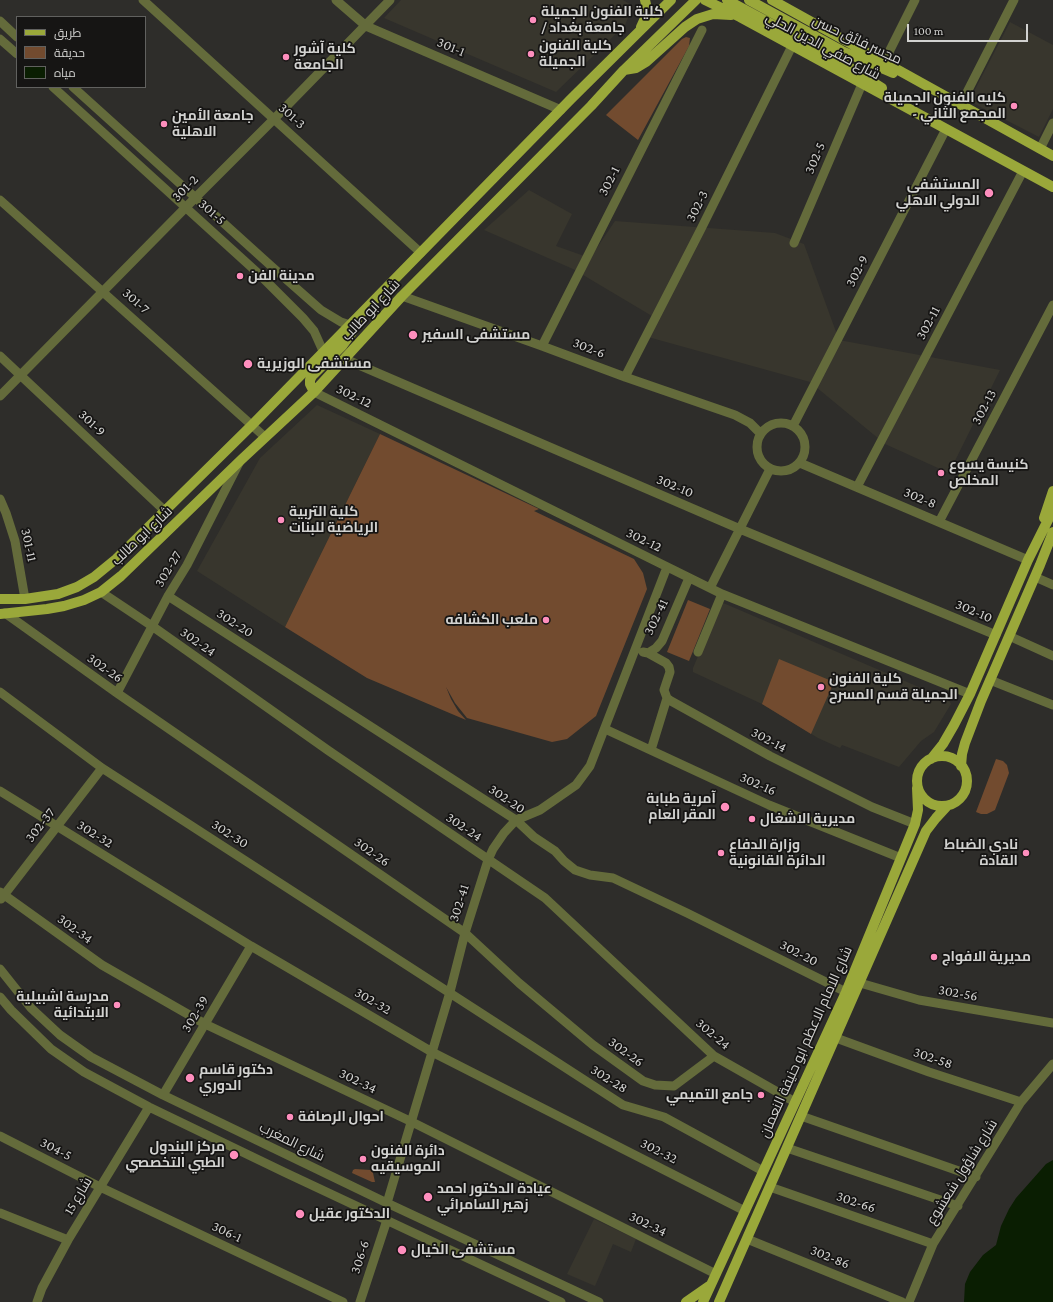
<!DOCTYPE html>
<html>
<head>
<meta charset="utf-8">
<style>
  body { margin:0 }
  #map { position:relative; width:1053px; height:1302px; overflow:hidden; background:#2e2d2a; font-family:"Crimson Pro",Cairo,serif }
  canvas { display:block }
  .legend { position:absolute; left:16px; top:16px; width:130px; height:72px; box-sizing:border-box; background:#161514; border:1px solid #61615f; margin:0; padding:5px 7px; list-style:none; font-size:12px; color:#d2d2d0 }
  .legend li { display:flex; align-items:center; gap:8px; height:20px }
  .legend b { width:20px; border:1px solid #61615f }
  .scale { position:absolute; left:907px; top:24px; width:121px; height:18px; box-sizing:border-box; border:2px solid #d2d2d0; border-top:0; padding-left:5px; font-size:12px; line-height:14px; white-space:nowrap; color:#d2d2d0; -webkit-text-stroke:3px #161514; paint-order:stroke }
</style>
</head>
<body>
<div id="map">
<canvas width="1053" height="1302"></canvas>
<ul class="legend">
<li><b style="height:5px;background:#9aa83a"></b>طريق</li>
<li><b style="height:11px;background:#724b2f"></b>حديقة</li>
<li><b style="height:11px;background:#0a1e02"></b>مياه</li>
</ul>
<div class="scale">100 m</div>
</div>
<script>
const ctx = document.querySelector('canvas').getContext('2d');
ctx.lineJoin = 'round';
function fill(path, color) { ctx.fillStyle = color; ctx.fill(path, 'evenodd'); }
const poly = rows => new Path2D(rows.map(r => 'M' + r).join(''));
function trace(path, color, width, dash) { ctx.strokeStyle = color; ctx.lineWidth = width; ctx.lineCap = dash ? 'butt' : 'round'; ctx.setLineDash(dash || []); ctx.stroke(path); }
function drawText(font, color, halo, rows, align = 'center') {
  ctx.font = font + ' "Crimson Pro",Cairo,serif'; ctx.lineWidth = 3.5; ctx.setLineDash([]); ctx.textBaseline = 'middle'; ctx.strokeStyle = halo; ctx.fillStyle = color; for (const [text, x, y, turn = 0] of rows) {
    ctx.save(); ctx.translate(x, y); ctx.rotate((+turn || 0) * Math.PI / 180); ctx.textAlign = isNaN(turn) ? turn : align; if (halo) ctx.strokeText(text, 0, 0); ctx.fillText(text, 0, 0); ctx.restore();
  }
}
const built = poly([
  [401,0,623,0,633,6,625,25,556,92,384,18],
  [1010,22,1053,45,1053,109,1039,137,969,101],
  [529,190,572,214,556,246,590,258,615,221,775,233,804,244,839,340,1000,370,949,473,885,444,810,382,648,337,657,319,573,269,484,230],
  [317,405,380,434,285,627,197,571,260,458],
  [721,602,949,700,951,704,934,732,921,741,899,767,842,745,840,748,818,738,762,704,695,673,693,672,693,668],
  [594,1219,636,1239,631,1252,613,1244,595,1286,567,1274]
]);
const green = poly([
  [686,37,690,38,689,46,638,140,606,115,682,39],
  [380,434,539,509,534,511,634,559,643,573,647,589,596,716,567,739,552,742,467,718,455,703,446,687,451,699,458,711,466,720,367,678,285,627],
  [688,600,710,609,689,661,667,652],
  [779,659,834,682,811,734,762,704],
  [996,759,1003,761,1007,765,1009,773,995,810,987,814,981,814,976,812],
  [355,1169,371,1170,373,1173,375,1182,372,1182,352,1173,353,1170]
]);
const water = poly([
  [1053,1160,1053,1302,964,1302,965,1284,970,1272,983,1255,996,1245,1001,1226,1009,1209,1016,1198,1039,1172,1046,1164]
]);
const minor = poly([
  [143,0,421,253],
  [336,0,366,26,561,110],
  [0,21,17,37],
  [0,39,17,54],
  [884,62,915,0],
  [53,87,260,275,303,318,314,331,323,351],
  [73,87,270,265,321,310,341,322,350,325],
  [961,104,1014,0],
  [1040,149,1053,123],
  [0,200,265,437],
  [794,243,862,84],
  [402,296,542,346,625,377,735,415,750,423,761,434],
  [542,346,702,30],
  [0,356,165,511],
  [345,359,740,529,996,635],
  [625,377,701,229,792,46],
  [314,392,722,594,970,694],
  [0,396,195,198,274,119,390,0],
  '757 447a24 24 0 1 1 48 0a24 24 0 1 1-48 0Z',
  [793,426,946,129],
  [800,463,1028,560],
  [857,487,1023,171],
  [0,499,6,513,15,541,25,599],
  [939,522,1053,305],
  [1035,577,1053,585],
  [710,588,770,469],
  [101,592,152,626,329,751,545,898,714,1056,795,1102],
  [168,596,516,820,534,837,555,851,564,861,575,870,590,875,613,878,687,913,846,992],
  [5,613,117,693,465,933,519,983,593,1045,643,1081,655,1085,674,1086,714,1056],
  [1009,636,1053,656],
  [643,652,648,653,656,648,662,641,689,578],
  [698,652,722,594],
  [648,653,666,663,669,667,670,672,664,690,667,698,671,701,770,756,872,807,915,824],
  [990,680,1053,705],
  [0,692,102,768,623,1105,664,1117,763,1171],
  [117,693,168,596,187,565,239,463],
  [605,729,769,805,901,858],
  [651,750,667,698],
  [0,791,251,946,432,1052,745,1211],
  [0,892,102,965,205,1024,412,1122,716,1274],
  [1,899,102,768],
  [0,969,31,1008,60,1035,91,1057,163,1095,387,1203,599,1302],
  [860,983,919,1000,1053,1023],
  [0,997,11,1010,51,1049,84,1072,149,1107,286,1173,561,1302],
  [836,1038,929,1072,1021,1102],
  [163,1095,251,946],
  [801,1116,976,1177],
  [0,1136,100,1187,343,1302],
  [787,1148,958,1206],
  [770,1187,933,1244],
  [387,1203,450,992,465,933,488,860,493,849,504,833,516,820,540,810,576,785,590,766,667,567],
  [0,1213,68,1240],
  [747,1239,902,1302],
  [37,1302,42,1288,68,1240,149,1107],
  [360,1302,387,1220],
  [909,1302,933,1244,1021,1102,1053,1064]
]);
const major = poly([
  [705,0,740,17,1053,187],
  [727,0,838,60,882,88],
  [749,0,842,51,893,73],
  [772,0,1053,156],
  [641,27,646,16,647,9,645,0],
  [624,70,636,68,646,62,685,27,697,19,713,14,731,15],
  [314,392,310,384,310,380,312,376,342,346,358,324],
  [1044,518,1053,491],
  [0,599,25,599,58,594,77,587,94,577,116,559,252,425,571,99,671,0],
  [0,614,47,609,64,606,84,600,101,592,121,576,242,459,314,392,402,296,591,106,624,70,696,0],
  '917 781a25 25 0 1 1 50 0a25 25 0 1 1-50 0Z',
  [931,759,943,744,954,725,970,694,1028,560,1053,510],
  [961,766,962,754,965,743,981,701,1040,565,1053,532],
  [686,1302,709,1286],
  [703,1302,846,992,915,824,918,810,917,788],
  [719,1302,926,831,936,818,947,806]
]);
const markers = [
  [533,20,4,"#fe8ebd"],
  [531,54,4,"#fe8ebd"],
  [286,57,4,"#fe8ebd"],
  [1014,106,4,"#fe8ebd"],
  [164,124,4,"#fe8ebd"],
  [989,193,5,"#fe8ebd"],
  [240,276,4,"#fe8ebd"],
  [413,335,5,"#fe8ebd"],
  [248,364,5,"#fe8ebd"],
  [941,473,4,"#fe8ebd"],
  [281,520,4,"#fe8ebd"],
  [546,620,4,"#fe8ebd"],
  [821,687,4,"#fe8ebd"],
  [725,807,5,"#fe8ebd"],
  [752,819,4,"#fe8ebd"],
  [721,853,4,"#fe8ebd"],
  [1026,853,4,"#fe8ebd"],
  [934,957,4,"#fe8ebd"],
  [117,1005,4,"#fe8ebd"],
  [190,1078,5,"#fe8ebd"],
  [761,1095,4,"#fe8ebd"],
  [290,1117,4,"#fe8ebd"],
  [234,1155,5,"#fe8ebd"],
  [363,1159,4,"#fe8ebd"],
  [428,1197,5,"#fe8ebd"],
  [300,1214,5,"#fe8ebd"],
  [402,1250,5,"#fe8ebd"]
];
const poiNames = [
  ["كلية الفنون الجميلة",541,12],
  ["/ جامعة بغداد",541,28],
  ["كلية الفنون",539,46],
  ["الجميلة",539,62],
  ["كلية آشور",294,49],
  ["الجامعة",294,65],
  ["كليه الفنون الجميلة",1006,98,"right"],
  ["- المجمع الثاني",1006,114,"right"],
  ["جامعة الأمين",172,116],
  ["الاهلية",172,132],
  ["المستشفى",980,185,"right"],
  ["الدولي الاهلي",980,201,"right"],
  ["مدينة الفن",248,276],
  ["مستشفى السفير",422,335],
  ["مستشفى الوزيرية",257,364],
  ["كنيسة يسوع",949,465],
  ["المخلص",949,481],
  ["كلية التربية",289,512],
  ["الرياضية للبنات",289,528],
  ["ملعب الكشافه",538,620,"right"],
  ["كلية الفنون",829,679],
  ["الجميلة قسم المسرح",829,695],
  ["آمرية طبابة",716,799,"right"],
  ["المقر العام",716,815,"right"],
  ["مديرية الاشغال",760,819],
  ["وزارة الدفاع",729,845],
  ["الدائرة القانونية",729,861],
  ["نادي الضباط",1018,845,"right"],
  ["القادة",1018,861,"right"],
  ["مديرية الافواج",942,957],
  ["مدرسة اشبيلية",109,997,"right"],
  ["الابتدائية",109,1013,"right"],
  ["دكتور قاسم",199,1070],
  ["الدوري",199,1086],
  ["جامع التميمي",753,1095,"right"],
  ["احوال الرصافة",298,1117],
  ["مركز البندول",225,1147,"right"],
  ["الطبي التخصصي",225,1163,"right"],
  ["دائرة الفنون",371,1151],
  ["الموسيقيه",371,1167],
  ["عيادة الدكتور احمد",437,1189],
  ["زهير السامرائي",437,1205],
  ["الدكتور عقيل",309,1214],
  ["مستشفى الخيال",411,1250]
];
const streetNames = [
  ["مجسر فائق حسن",857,40,25],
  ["شارع صفي الدين الحلي",823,46,28],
  ["301-1",451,47,23],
  ["301-3",292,116,42],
  ["302-5",815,158,-67],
  ["302-1",609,181,-63],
  ["301-2",185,188,-45],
  ["302-3",697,206,-63],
  ["301-5",212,212,42],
  ["302-9",857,271,-63],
  ["301-7",136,301,42],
  ["شارع ابو طالب",371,310,-47],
  ["302-11",928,323,-62],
  ["302-6",589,348,21],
  ["302-12",354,396,26],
  ["302-13",984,407,-62],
  ["301-9",92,423,43],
  ["302-10",675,486,23],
  ["302-8",920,498,23],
  ["شارع ابو طالب",142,536,-44],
  ["302-12",644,540,26],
  ["301-11",29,545,78],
  ["302-27",168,569,-59],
  ["302-10",974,611,23],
  ["302-41",656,617,-64],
  ["302-20",235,623,33],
  ["302-24",198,642,35],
  ["302-26",105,668,35],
  ["302-14",769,740,28],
  ["302-16",758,784,24],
  ["302-20",507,799,34],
  ["302-37",40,825,-52],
  ["302-24",464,827,34],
  ["302-32",95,834,32],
  ["302-30",230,834,33],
  ["302-26",372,852,35],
  ["302-41",459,903,-72],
  ["302-34",75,929,36],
  ["302-20",799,953,27],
  ["302-56",958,993,10],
  ["302-32",373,1001,30],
  ["302-39",195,1014,-59],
  ["302-24",713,1034,40],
  ["شارع الامام الاعظم ابو حنيفة النعمان",806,1042,-66],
  ["302-26",626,1052,36],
  ["302-58",933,1058,19],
  ["302-28",609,1079,32],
  ["302-34",358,1081,26],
  ["شارع المغرب",292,1142,26],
  ["304-5",56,1149,27],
  ["302-32",659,1151,27],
  ["شارع شاؤول شعشوع",962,1172,-58],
  ["شارع 15",78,1196,-59],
  ["302-66",856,1202,19],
  ["302-34",648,1224,26],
  ["306-1",227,1232,25],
  ["306-6",360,1257,-72],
  ["302-86",830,1257,22]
];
fill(built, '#38362d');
fill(green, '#724b2f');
fill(water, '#0a1e02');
trace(minor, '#646b3b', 9);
trace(major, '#9aa83a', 10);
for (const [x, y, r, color] of markers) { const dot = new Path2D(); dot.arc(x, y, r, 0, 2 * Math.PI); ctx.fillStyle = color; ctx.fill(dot); trace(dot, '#161514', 1.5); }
drawText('bold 14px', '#d2d2d0', '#161514', poiNames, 'left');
drawText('14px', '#d2d2d0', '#161514', streetNames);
</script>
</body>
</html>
